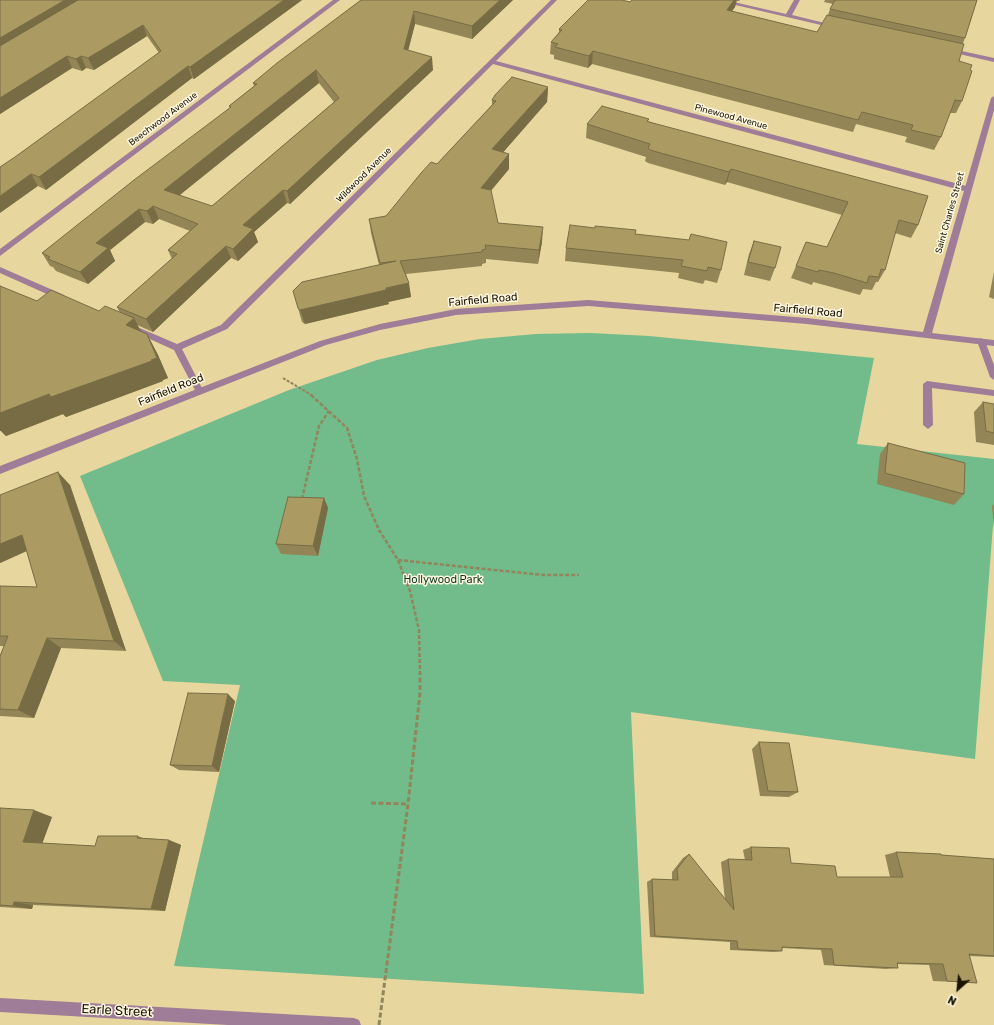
<!DOCTYPE html>
<html>
<head>
<meta charset="utf-8">
<style>
  body { margin:0 }
  #map { position:relative; width:994px; height:1025px; overflow:hidden; background:#e7d69d; font-family:Rubik,sans-serif }
  canvas { display:block }
  .north { position:absolute; left:938px; top:969px; width:40px; height:40px; -webkit-text-stroke:3px #fef7e1; paint-order:stroke; rotate:207deg; font-size:11px; font-weight:700; line-height:16px; text-align:center; color:#191300 }
  .north::after { content:''; display:block; margin:auto; width:14px; height:18px; background:#191300; clip-path:polygon(50% 0,100% 100%,50% 72%,0 100%) }
</style>
</head>
<body>
<div id="map">
<canvas width="994" height="1025"></canvas>
<div class="north">N</div>
</div>
<script>
const ctx = document.querySelector('canvas').getContext('2d');
ctx.lineJoin = 'round';
function fill(path, color) { ctx.fillStyle = color; ctx.fill(path, 'evenodd'); }
const poly = rows => new Path2D(rows.map(r => 'M' + r).join(''));
function trace(path, color, width, dash) { ctx.strokeStyle = color; ctx.lineWidth = width; ctx.lineCap = dash ? 'butt' : 'round'; ctx.setLineDash(dash || []); ctx.stroke(path); }
function drawText(font, color, halo, rows, align = 'center') {
  ctx.font = font + ' Rubik,sans-serif'; ctx.lineWidth = 3; ctx.setLineDash([]); ctx.textBaseline = 'middle'; ctx.strokeStyle = halo; ctx.fillStyle = color; for (const [text, x, y, turn = 0] of rows) {
    ctx.save(); ctx.translate(x, y); ctx.rotate((+turn || 0) * Math.PI / 180); ctx.textAlign = isNaN(turn) ? turn : align; if (halo) ctx.strokeText(text, 0, 0); ctx.fillText(text, 0, 0); ctx.restore();
  }
}
const green = poly([
  [590,333,649,336,874,358,857,444,994,459,994,512,975,759,631,712,644,994,174,966,240,685,163,681,80,476,289,390,377,360,428,348,480,339,536,334]
]);
const pathFar2 = poly([
  [283,378,313,396]
]);
const pathFar1 = poly([
  [311,395,347,428,357,459,364,496,379,530,398,560,410,591,419,630,420,674],
  [302,499,319,426,329,411],
  [398,560,543,575,579,575]
]);
const path = poly([
  [371,803,408,804],
  [379,1025,408,804,420,693,420,673]
]);
const service = poly([
  [981,338,985,341,994,365,994,380,990,377,977,341,981,338],
  [927,381,994,390,994,396,932,388,933,425,928,429,923,425,923,384,927,381]
]);
const minor = poly([
  [333,0,340,0,0,256,0,249,333,0],
  [551,0,557,0,496,61,970,187,971,189,970,191,964,191,493,64,227,329,182,349,203,390,202,392,196,392,174,350,132,331,132,327,135,326,177,344,221,325,551,0],
  [714,0,725,0,786,14,794,0,800,0,792,15,837,26,834,28,714,0],
  [948,48,994,58,994,62,946,51,946,49,948,48],
  [0,267,64,295,65,297,61,300,58,299,0,273,0,267],
  [0,998,354,1018,359,1020,361,1025,228,1025,0,1012,0,998]
]);
const tertiary = poly([
  [994,96,994,110,932,333,994,340,994,346,807,324,588,306,456,315,380,330,326,345,0,474,0,466,320,341,380,324,456,309,588,300,807,318,923,332,991,98,994,96]
]);
const wall = poly([
  [0,0,302,0,194,79,192,78,46,190,38,186,15,157,159,53,147,36,94,70,86,68,82,71,72,68,0,114],
  [361,0,513,0,472,39,415,24,408,51,433,70,290,204,287,203,254,232,258,242,238,261,231,258,153,332,137,325,141,332,147,334,158,355,168,378,163,380,163,381,66,417,63,414,6,436,1,431,0,431,0,286,37,301,99,311,120,313,117,307,172,259,168,250,190,231,159,219,153,224,145,222,110,250,115,261,88,284,56,271,53,267,50,266,42,253,230,108,229,106,254,86,253,83],
  [319,83,334,102,212,206,179,195],
  [632,0,740,0,739,1,736,1,735,7,732,11,817,32,828,15,830,9,833,4,824,2,825,0,977,0,965,38,963,43,959,61,970,70,962,101,956,113,950,113,941,137,934,150,905,142,907,137,856,124,853,132,592,64,588,68,554,59,554,55,550,54,551,42,559,32,559,29,630,2],
  [548,87,547,102,503,152,509,154,509,169,491,191,498,223,542,242,538,264,486,259,486,263,482,264,482,266,406,274,411,297,388,302,389,304,305,324,302,322,293,291,379,265,371,233,369,219,386,216,437,164,492,105,492,100],
  [649,119,648,121,918,225,911,238,895,233,885,270,878,282,876,282,872,290,863,289,860,295,828,286,813,282,812,285,791,278,806,242,827,247,842,215,727,182,725,185,648,163,645,161,646,157,586,138,587,124],
  [595,228,635,234,721,270,717,283,705,280,703,284,678,278,679,273,565,261,566,248],
  [754,241,775,268,770,281,744,275,749,254],
  [994,272,994,299,989,297],
  [983,402,994,404,994,445,976,442,974,412],
  [888,443,964,494,954,505,877,484,880,454],
  [70,485,126,651,61,648,34,718,0,716,0,656,4,646,0,646,0,586,37,587,27,551,0,563,0,495],
  [324,498,328,508,318,556,281,554,276,544],
  [994,504,994,528,992,506],
  [235,701,219,772,179,770,170,765],
  [759,742,798,792,789,797,760,796,752,749],
  [0,808,52,817,42,843,95,846,138,836,143,838,169,840,181,845,165,911,33,905,32,909,0,907],
  [751,847,791,863,837,877,890,877,885,855,896,852,994,859,994,957,969,956,977,983,933,981,929,965,897,964,898,968,886,969,824,965,821,950,782,948,782,951,774,952,730,950,730,942,650,937,647,882,652,879,672,880,672,872,683,858,689,854,725,900,721,862,728,859,745,860,743,850]
]);
const shadedWall = poly([
  [65,0,90,0,0,53,0,38],
  [284,0,302,0,194,79,190,67],
  [500,0,513,0,472,39,472,26],
  [734,0,737,0,735,7,724,22,727,10],
  [414,11,415,24,405,62,404,49],
  [143,25,147,36,94,70,88,58],
  [593,51,592,64,588,68,589,56],
  [67,56,72,68,0,114,0,98],
  [81,56,86,68,82,71,76,59],
  [432,57,433,70,290,204,287,191],
  [188,66,192,78,46,190,39,177],
  [316,70,319,83,170,203,164,190],
  [548,87,547,102,493,164,492,149],
  [509,154,509,169,481,202,481,188],
  [731,169,727,182,725,185,729,172],
  [31,174,38,186,0,213,0,196],
  [283,190,287,203,254,232,258,242,238,261,233,249,243,225],
  [153,206,159,219,153,224,147,211],
  [139,209,145,222,110,250,115,261,88,284,80,272,96,243],
  [543,227,542,242,538,264,539,250],
  [226,246,231,258,153,332,146,319],
  [409,283,411,297,388,302,389,304,305,324,300,310],
  [134,318,145,339,126,325],
  [147,334,158,355,168,378,163,380,163,381,66,417,63,414,6,436,1,431,0,431,0,413,49,394,151,360],
  [58,472,70,485,126,651,114,641],
  [324,498,328,508,318,556,313,546],
  [22,535,35,547,0,563,0,544],
  [47,638,61,648,34,718,18,710],
  [228,694,235,701,219,772,212,766],
  [34,810,52,817,41,847,23,842],
  [169,840,181,845,165,911,151,909],
  [14,902,33,905,32,909,13,906]
]);
const building = poly([
  [0,0,65,0,0,38,0,0],
  [78,0,284,0,190,67,188,66,39,177,31,174,0,196,0,167,15,157,161,51,143,25,88,58,81,56,76,59,67,56,0,98,0,46,78,0],
  [361,0,500,0,472,26,414,11,404,49,432,57,287,191,283,190,243,225,253,229,233,249,226,246,146,319,117,307,177,254,168,250,198,224,153,206,147,211,139,209,96,243,108,248,80,272,48,259,50,257,42,253,134,180,231,107,229,106,257,84,253,83,277,63,361,0],
  [316,70,339,98,212,206,164,190,316,70],
  [588,0,622,0,630,2,632,0,734,0,727,10,817,32,827,15,964,44,959,61,972,65,970,70,972,71,962,101,955,100,941,137,911,130,913,125,862,112,858,120,593,51,589,56,555,47,558,44,551,42,562,30,559,29,588,0],
  [835,0,977,0,965,38,830,9,835,0],
  [512,77,548,87,492,149,509,154,481,188,491,190,498,223,543,227,539,250,485,245,486,249,482,250,482,252,400,261,409,283,386,288,386,290,300,310,298,308,293,291,302,282,396,261,380,263,369,219,386,216,421,173,431,162,437,164,496,101,492,100,495,95,512,77],
  [602,106,649,119,647,121,649,122,928,196,918,225,899,220,885,270,881,269,879,277,869,276,867,283,834,273,819,270,818,272,796,266,806,242,827,247,848,202,731,169,729,172,650,150,648,148,650,144,587,124,602,106],
  [570,225,595,228,595,226,636,230,635,234,689,240,691,234,727,242,721,270,708,267,707,271,681,266,683,260,566,248,570,225],
  [754,241,781,247,775,268,748,262,754,241],
  [0,286,37,301,51,290,99,311,105,306,134,318,126,325,147,334,157,358,151,360,152,361,51,397,49,394,0,413,0,286],
  [983,402,994,404,994,433,986,431,983,402],
  [888,443,965,463,964,494,885,473,888,443],
  [58,472,114,641,47,638,18,710,0,709,0,656,8,636,0,636,0,586,37,587,22,535,0,544,0,495,58,472],
  [288,497,324,498,313,546,276,544,288,497],
  [188,693,228,694,212,766,170,765,188,693],
  [759,742,789,743,798,792,768,791,759,742],
  [0,808,34,810,23,842,95,846,98,836,138,836,137,838,169,840,151,909,14,902,13,906,0,905,0,808],
  [751,847,789,848,791,863,835,866,837,877,903,877,896,852,941,854,941,855,994,859,994,956,969,954,977,983,947,981,943,964,897,963,898,968,834,965,832,949,782,947,782,951,738,949,737,941,655,936,652,879,678,880,677,869,689,854,734,910,728,859,752,860,751,847]
]);
const farStreetnames = [
  ["Pinewood Avenue",731,117,15],
  ["Beechwood Avenue",163,119,-37],
  ["Wildwood Avenue",364,175,-45],
  ["Saint Charles Street",950,213,-74]
];
const streetNames = [
  ["Fairfield Road",483,300,-5],
  ["Fairfield Road",808,311,5],
  ["Fairfield Road",171,390,-22]
];
const parkNames = [
  ["Hollywood Park",443,580]
];
const nearStreetnames = [
  ["Earle Street",117,1011,3]
];
fill(green, '#72bb8a');
trace(pathFar2, '#91855c', 2, [3, 1.5]);
trace(pathFar1, '#91855c', 2.5, [4, 2]);
trace(path, '#91855c', 3, [5, 2.5]);
fill(service, '#9f7c97');
fill(minor, '#9f7c97');
fill(tertiary, '#9f7c97');
fill(wall, '#938555');
fill(shadedWall, '#786c45');
fill(building, '#ab9b63');
trace(building, '#786c45', 1);
drawText('9px', '#191300', '#fef7e1', farStreetnames);
drawText('11px', '#191300', '#fef7e1', streetNames);
drawText('11px', '#123a22', '#fef7e1', parkNames);
drawText('13px', '#191300', '#fef7e1', nearStreetnames);
</script>
</body>
</html>
